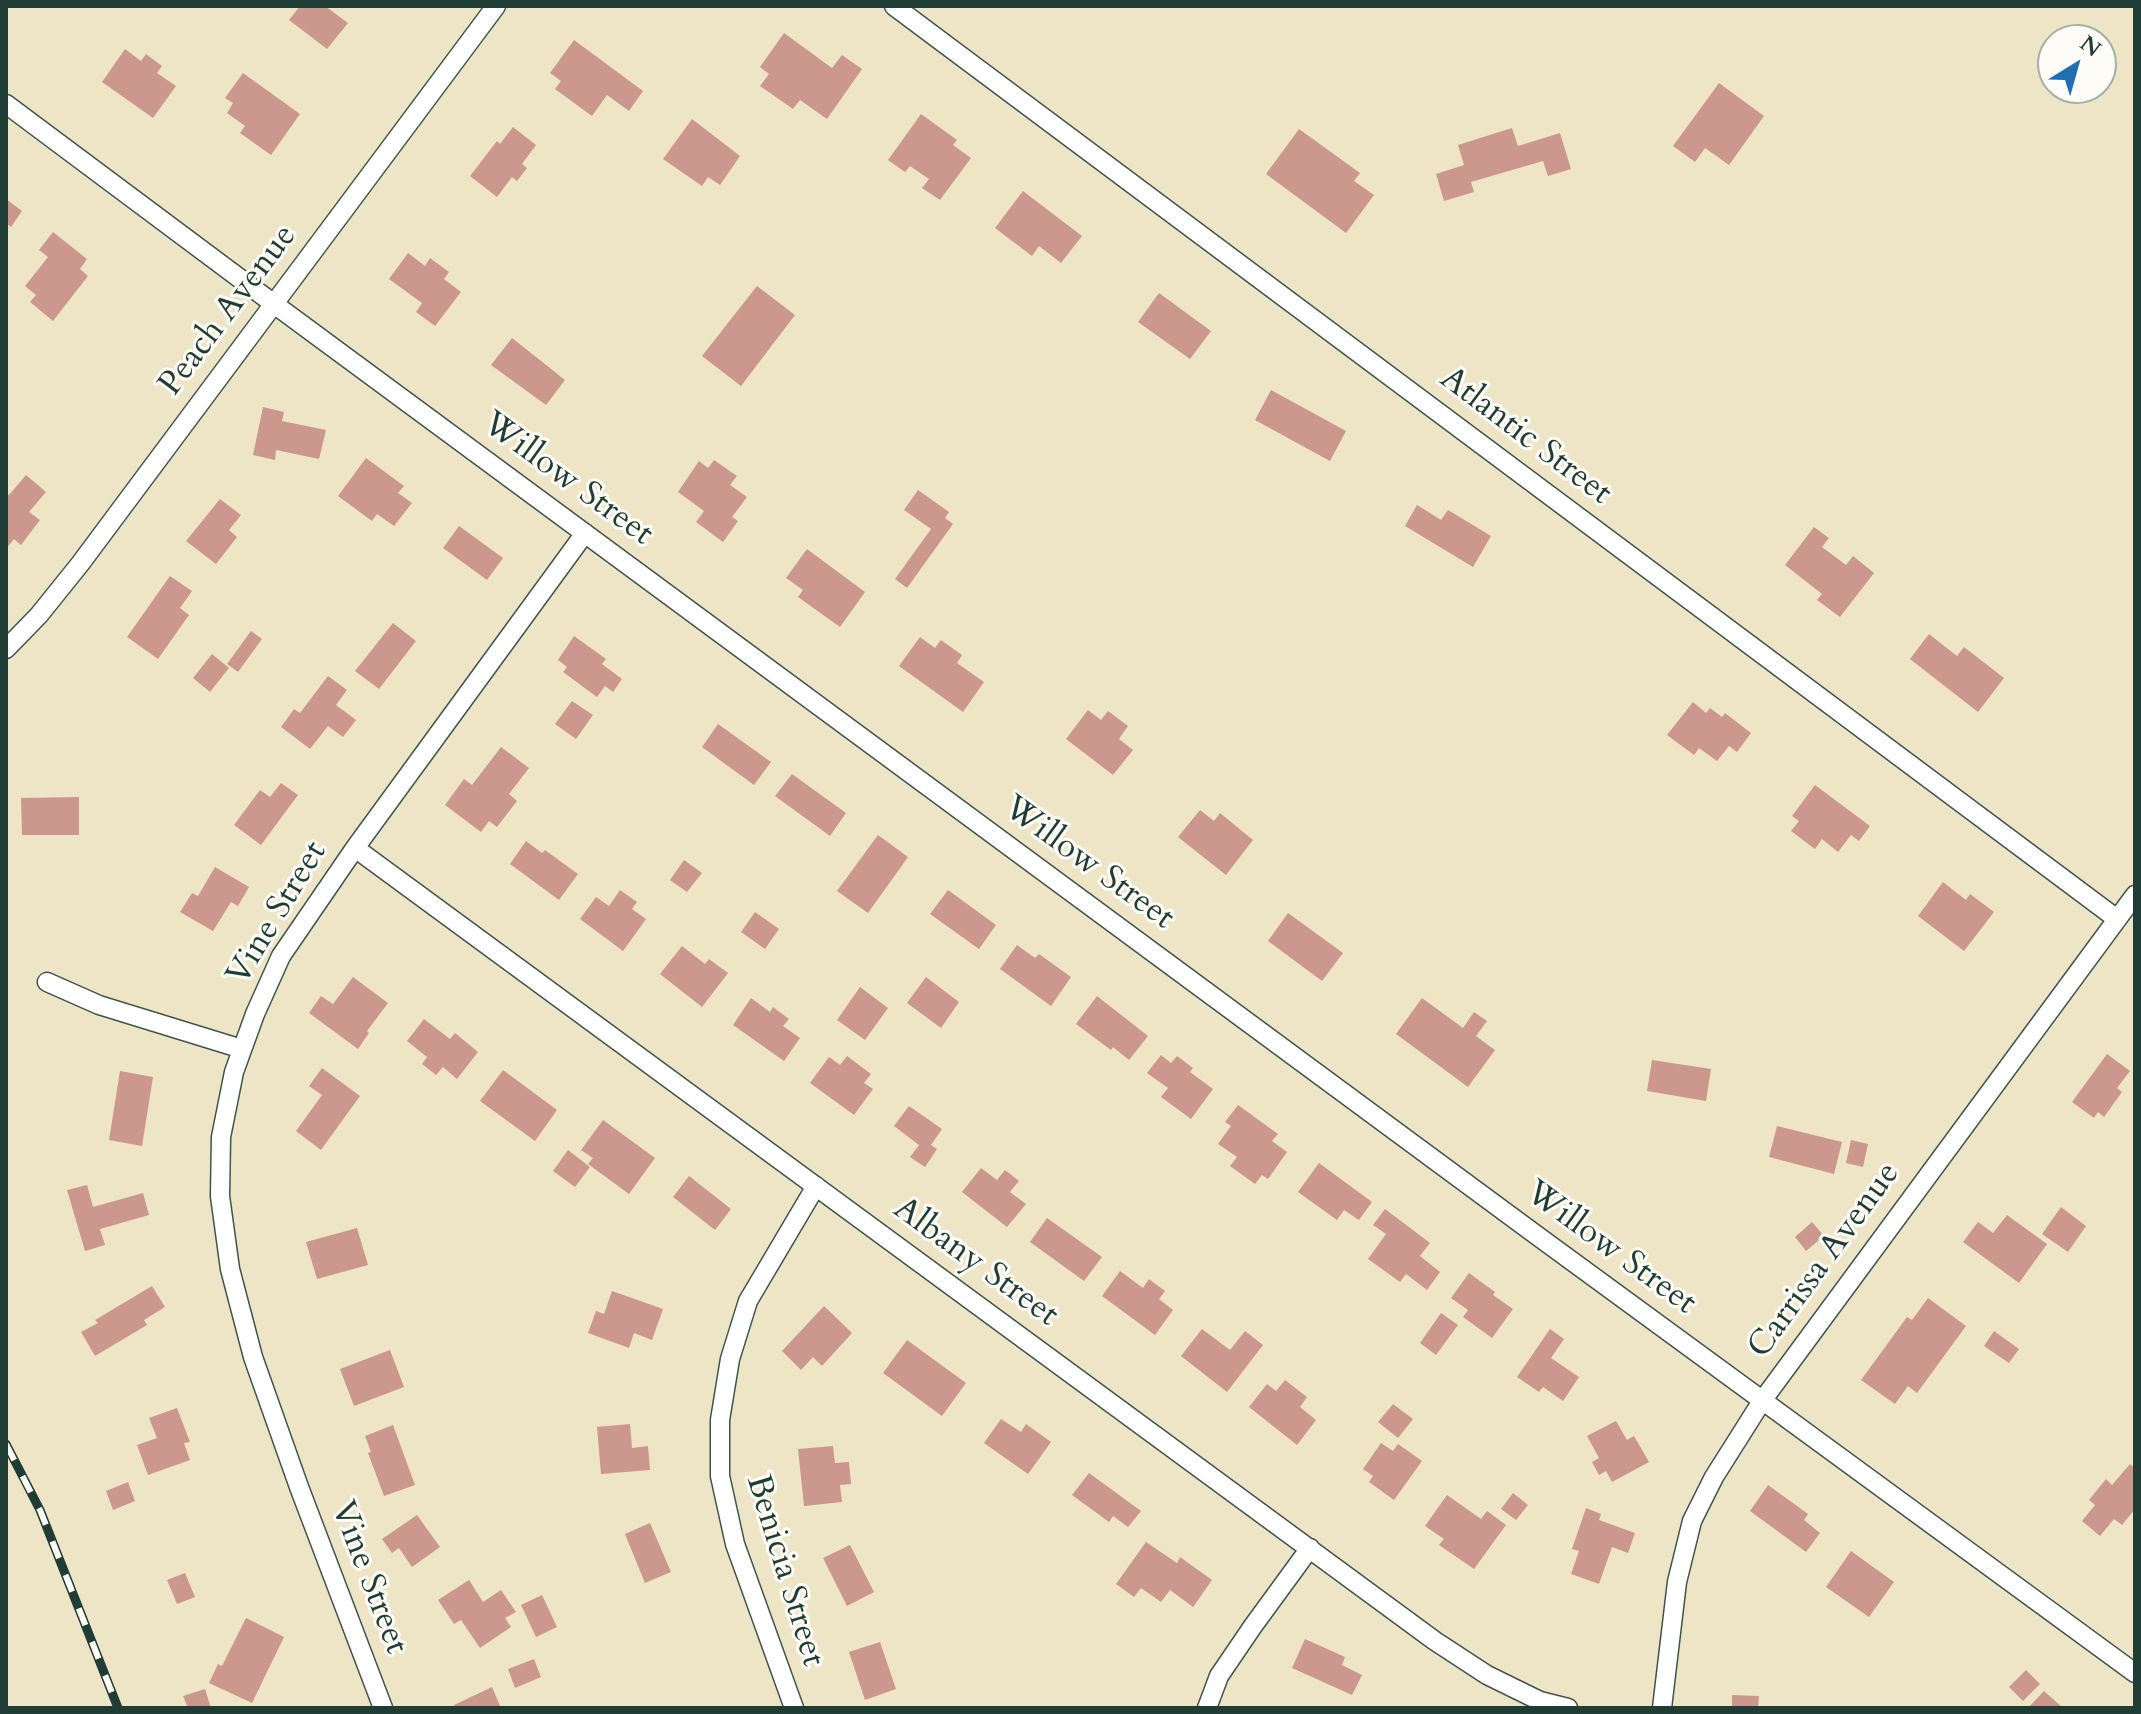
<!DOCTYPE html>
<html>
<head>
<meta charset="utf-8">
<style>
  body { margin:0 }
  #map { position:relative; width:2141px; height:1714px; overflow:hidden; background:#eee5c7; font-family:Cardo,serif }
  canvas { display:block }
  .frame { position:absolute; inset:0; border:8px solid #1f3d34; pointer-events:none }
  .north { position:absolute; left:2037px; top:24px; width:80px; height:80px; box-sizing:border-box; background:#fdfcf7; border:2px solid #a4b0a9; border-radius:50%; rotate:37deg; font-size:22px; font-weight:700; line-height:32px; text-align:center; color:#1f3d34 }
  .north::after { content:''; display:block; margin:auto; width:28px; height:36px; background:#1f6fb2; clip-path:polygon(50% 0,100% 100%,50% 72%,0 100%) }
</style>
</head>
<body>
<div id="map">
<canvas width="2141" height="1714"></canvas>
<div class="frame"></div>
<div class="north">N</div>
</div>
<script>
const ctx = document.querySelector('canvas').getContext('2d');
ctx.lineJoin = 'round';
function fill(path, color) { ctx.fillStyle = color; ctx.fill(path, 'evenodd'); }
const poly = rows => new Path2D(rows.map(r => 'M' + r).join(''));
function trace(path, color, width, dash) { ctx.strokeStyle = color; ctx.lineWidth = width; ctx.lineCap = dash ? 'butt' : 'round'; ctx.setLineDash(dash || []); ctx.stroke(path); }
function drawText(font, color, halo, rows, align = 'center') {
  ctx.font = font + ' Cardo,serif'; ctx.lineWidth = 6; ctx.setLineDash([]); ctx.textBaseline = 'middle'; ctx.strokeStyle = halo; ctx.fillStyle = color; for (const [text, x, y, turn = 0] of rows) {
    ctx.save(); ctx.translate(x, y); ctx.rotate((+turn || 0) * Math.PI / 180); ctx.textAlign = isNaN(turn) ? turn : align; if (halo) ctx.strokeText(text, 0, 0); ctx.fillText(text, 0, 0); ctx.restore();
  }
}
const building = poly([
  [300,6,325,6,348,23,327,49,289,20],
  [784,33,832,68,842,55,862,69,827,119,800,100,793,109,760,86,769,74,760,67],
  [574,40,643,91,629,111,607,95,592,116,555,89,561,81,550,73],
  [125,49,141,61,146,54,162,66,157,73,176,86,153,118,102,82],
  [243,73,300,114,271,155,240,133,245,126,227,113,233,103,225,98],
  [1719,83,1764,116,1729,165,1705,148,1695,162,1673,146],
  [921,114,957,140,953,145,971,158,940,200,922,188,929,179,910,166,905,172,888,160],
  [692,119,740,156,720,185,708,177,702,186,663,159],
  [513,127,536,145,522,164,527,168,517,181,512,177,497,197,470,176,497,141,500,144],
  [1512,128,1518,146,1560,133,1571,169,1548,176,1543,161,1471,182,1474,192,1444,201,1436,174,1464,165,1458,145],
  [1299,129,1360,173,1354,181,1374,195,1346,233,1266,174],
  [1023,191,1082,236,1061,263,1039,246,1032,256,995,228],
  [6,199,22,211,11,227,6,223],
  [53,232,87,259,80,269,88,276,53,321,30,302,36,295,25,286,48,257,39,250],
  [408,253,425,266,430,258,449,272,444,279,461,292,435,326,416,312,422,303,389,279],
  [757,286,795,315,741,386,702,356],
  [1159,293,1211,331,1190,359,1138,322],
  [512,338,565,380,546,405,491,365],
  [1271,390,1346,431,1330,461,1255,420],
  [263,407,284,412,282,421,326,430,319,459,276,450,275,460,253,455],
  [366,458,404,486,398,493,412,503,394,526,377,514,372,521,338,496],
  [714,460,737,476,730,485,747,497,732,517,738,521,723,542,696,522,704,511,678,492,699,461,708,468],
  [26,475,46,492,29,512,40,520,21,545,14,539,6,549,6,493,9,495],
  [918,490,949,512,945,518,953,524,907,588,895,579,931,529,904,510],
  [220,499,241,515,229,530,237,537,216,564,186,541],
  [1417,505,1441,520,1448,510,1491,536,1473,567,1405,526],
  [459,526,503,558,487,580,443,548],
  [1814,527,1829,538,1822,547,1846,565,1853,556,1874,573,1840,617,1817,600,1822,594,1785,565],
  [807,549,865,592,840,627,798,597,803,590,786,578],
  [170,576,192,591,180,608,189,615,158,659,127,637],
  [393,623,416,641,379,689,355,671],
  [251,631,262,639,238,672,227,664],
  [1929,634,1957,656,1964,647,2004,678,1978,712,1910,659],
  [574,636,606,659,602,664,622,679,613,692,605,686,597,697,563,672,567,667,558,660],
  [920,637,935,648,941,640,962,655,957,663,984,682,963,712,899,666],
  [212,654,229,668,210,692,193,678],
  [328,676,347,690,336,705,356,720,343,737,328,726,310,749,281,727,294,709,300,713],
  [572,701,593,715,576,739,555,724],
  [1693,702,1706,713,1710,708,1722,717,1725,713,1751,733,1737,752,1729,746,1717,761,1699,748,1694,755,1667,735],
  [1088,710,1101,720,1108,711,1128,726,1119,739,1133,750,1113,775,1066,739],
  [718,724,771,762,754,785,702,747],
  [501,747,529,768,509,794,517,801,497,827,489,821,481,832,445,805,464,779,472,785],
  [792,774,846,813,830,836,775,796],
  [281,783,298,795,261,845,234,825,260,790,270,797],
  [1815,785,1870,826,1859,841,1851,835,1838,852,1822,839,1815,849,1791,831,1799,821,1792,816],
  [79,797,79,835,22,835,21,798],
  [1200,810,1214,821,1220,813,1253,840,1226,875,1178,837],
  [878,835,908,857,868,913,837,891],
  [526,841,542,853,545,850,578,874,559,900,510,864],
  [684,860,702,873,687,892,670,880],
  [215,867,249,887,238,906,231,902,213,931,180,912,192,893,198,896],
  [1943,882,1966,900,1970,894,1994,912,1964,951,1918,916],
  [620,890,637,902,632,909,646,919,623,951,580,919,596,897,609,906],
  [948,890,996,925,979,949,930,914],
  [755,912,779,929,765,949,741,932],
  [1288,913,1343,953,1322,981,1268,941],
  [1017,945,1035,958,1039,954,1071,977,1051,1006,1000,969],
  [682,946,705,964,709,959,728,973,702,1007,660,974],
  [353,977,388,1003,367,1031,369,1033,358,1049,309,1013,321,996,333,1004],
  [926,977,959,1002,941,1028,907,1003],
  [860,987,888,1008,865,1040,837,1020],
  [1097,996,1148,1036,1129,1060,1113,1047,1111,1050,1076,1024],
  [751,998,770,1012,773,1007,789,1019,783,1026,800,1038,784,1061,733,1025],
  [1422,998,1463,1028,1474,1012,1487,1021,1476,1036,1495,1050,1468,1087,1396,1034],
  [424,1019,450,1039,455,1033,478,1052,457,1079,443,1067,436,1075,422,1064,427,1057,407,1041],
  [2107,1054,2130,1071,2117,1088,2122,1092,2104,1117,2098,1112,2094,1118,2072,1102],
  [1161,1055,1171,1063,1177,1056,1193,1068,1190,1072,1213,1089,1191,1119,1161,1097,1168,1088,1147,1073],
  [847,1056,871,1074,864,1083,873,1089,854,1115,810,1083,829,1057,840,1065],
  [1652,1060,1711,1069,1706,1101,1647,1091],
  [322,1068,360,1096,321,1150,296,1131,322,1095,309,1086],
  [503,1070,557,1110,535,1141,480,1101],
  [120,1071,153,1077,142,1146,109,1140],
  [1238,1105,1278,1134,1272,1141,1287,1152,1268,1179,1262,1175,1255,1184,1230,1166,1237,1157,1218,1144,1231,1126,1225,1122],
  [909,1106,942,1129,931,1145,937,1149,925,1167,910,1157,919,1145,894,1126],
  [603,1120,655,1158,629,1194,588,1164,593,1158,581,1150],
  [1777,1126,1842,1142,1834,1174,1769,1157],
  [1851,1140,1868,1144,1863,1167,1846,1163],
  [568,1150,590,1167,575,1187,553,1171],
  [1319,1163,1372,1202,1359,1220,1344,1210,1337,1220,1298,1192],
  [981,1168,997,1180,1005,1170,1019,1181,1010,1192,1026,1204,1007,1227,962,1192],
  [689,1176,731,1209,715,1230,673,1197],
  [87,1185,93,1207,143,1193,149,1215,100,1229,105,1245,85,1251,67,1190],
  [2061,1207,2086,1226,2068,1252,2042,1234],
  [1385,1209,1430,1243,1420,1256,1440,1272,1427,1290,1406,1274,1400,1282,1368,1259,1386,1234,1373,1225],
  [2007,1215,2047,1244,2019,1283,1963,1242,1978,1222,1993,1233],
  [1047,1218,1102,1257,1084,1281,1030,1242],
  [1812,1222,1824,1236,1806,1251,1795,1237],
  [357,1228,368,1265,317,1279,306,1242],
  [1120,1271,1143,1288,1149,1279,1165,1291,1159,1299,1173,1310,1155,1335,1102,1296],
  [1469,1273,1495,1292,1493,1295,1513,1309,1492,1338,1463,1317,1468,1310,1451,1298],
  [152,1286,165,1307,144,1320,147,1325,95,1356,81,1332,98,1323,95,1320],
  [612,1291,663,1309,652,1340,634,1333,629,1348,588,1333,596,1311,604,1314],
  [1928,1298,1966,1326,1917,1393,1908,1386,1895,1404,1861,1380,1907,1317,1912,1320],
  [824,1306,852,1333,822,1366,813,1357,801,1370,782,1351],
  [1441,1313,1458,1325,1436,1355,1420,1343],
  [1202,1329,1230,1350,1245,1331,1263,1345,1227,1392,1181,1356],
  [1550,1329,1564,1339,1551,1358,1579,1377,1563,1401,1543,1387,1539,1392,1517,1377],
  [1994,1331,2019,1349,2009,1363,1984,1346],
  [907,1340,966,1383,942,1416,883,1373],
  [390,1350,404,1387,354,1406,340,1369],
  [1285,1380,1307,1397,1300,1407,1316,1420,1297,1445,1249,1407,1267,1384,1276,1391],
  [1393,1404,1413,1419,1398,1438,1378,1422],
  [177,1408,190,1442,184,1443,190,1460,148,1475,137,1445,157,1438,149,1418],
  [1001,1419,1021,1432,1026,1424,1051,1442,1028,1474,984,1443],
  [1616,1421,1627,1440,1634,1436,1649,1462,1612,1482,1606,1471,1599,1475,1592,1462,1599,1458,1587,1436],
  [630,1424,632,1448,648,1446,650,1470,601,1474,597,1427],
  [393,1425,415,1485,384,1496,368,1453,371,1452,365,1436],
  [1381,1443,1393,1451,1398,1444,1422,1461,1394,1500,1369,1482,1373,1476,1363,1469],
  [833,1446,835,1463,849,1462,851,1484,840,1485,842,1502,804,1506,798,1449],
  [2130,1464,2135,1468,2135,1509,2122,1525,2114,1519,2100,1536,2082,1521,2095,1505,2089,1500,2106,1479,2112,1485],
  [1089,1473,1141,1511,1128,1527,1113,1516,1109,1522,1072,1495],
  [128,1482,135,1501,113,1510,106,1491],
  [1768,1485,1808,1514,1804,1520,1820,1533,1806,1552,1750,1511],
  [1513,1493,1528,1505,1516,1520,1501,1509],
  [1447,1495,1481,1519,1487,1511,1506,1525,1474,1569,1439,1545,1444,1539,1425,1526],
  [1586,1508,1601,1514,1599,1520,1635,1533,1628,1553,1612,1547,1599,1584,1571,1574,1579,1551,1572,1549],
  [417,1515,440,1547,412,1567,399,1548,392,1553,382,1539],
  [650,1523,671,1572,645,1583,625,1534],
  [1146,1542,1177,1563,1180,1557,1212,1580,1193,1607,1170,1590,1161,1602,1141,1588,1134,1597,1116,1584],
  [850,1545,874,1592,847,1606,823,1558],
  [1851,1551,1894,1582,1869,1617,1826,1587],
  [185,1573,195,1597,177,1604,167,1580],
  [469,1580,483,1602,501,1590,516,1612,505,1618,511,1627,480,1648,461,1620,454,1624,438,1600],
  [542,1595,557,1627,536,1637,521,1605],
  [246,1618,284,1637,252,1703,209,1683,218,1664,222,1666],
  [1305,1639,1345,1657,1342,1665,1362,1675,1352,1695,1292,1668],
  [880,1642,896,1689,865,1700,849,1652],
  [534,1659,541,1677,515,1688,508,1669],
  [2026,1670,2040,1684,2023,1701,2009,1687],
  [492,1687,501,1708,456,1708,454,1705],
  [205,1689,211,1708,188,1708,183,1696],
  [2044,1691,2063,1708,2028,1708],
  [1732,1695,1759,1696,1758,1708,1732,1708]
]);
const street = poly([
  [894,6,2117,919],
  [6,104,274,304,1539,1237,2135,1673],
  [6,649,39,615,80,564,496,6],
  [355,848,1435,1641,1487,1675,1540,1701,1568,1708],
  [47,982,99,1005,242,1049],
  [383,1708,299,1487,253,1357,230,1269,220,1196,221,1137,234,1072,255,1014,281,956,355,848,585,533],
  [794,1708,735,1544,720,1476,720,1420,730,1359,748,1301,816,1186],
  [1207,1708,1219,1676,1253,1626,1310,1548],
  [1662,1708,1677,1582,1692,1521,1714,1477,1762,1401,2135,895]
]);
const rail = poly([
  [6,1444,40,1510,118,1708]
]);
const streetNames = [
  ["Peach Avenue",229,311,-53],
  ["Atlantic Street",1525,437,37],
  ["Willow Street",567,480,36],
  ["Willow Street",1088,864,36],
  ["Vine Street",278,914,-59],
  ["Willow Street",1610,1249,36],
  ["Carrissa Avenue",1825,1261,-54],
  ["Albany Street",975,1263,36],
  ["Benicia Street",784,1571,73],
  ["Vine Street",368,1578,69]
];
fill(building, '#cc978d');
trace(street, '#3e564a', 21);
trace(street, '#fff', 18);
trace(rail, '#1f3d34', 9);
trace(rail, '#fdfcf7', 6, [18]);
drawText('34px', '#1f3d34', '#fdfcf7', streetNames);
</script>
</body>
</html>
